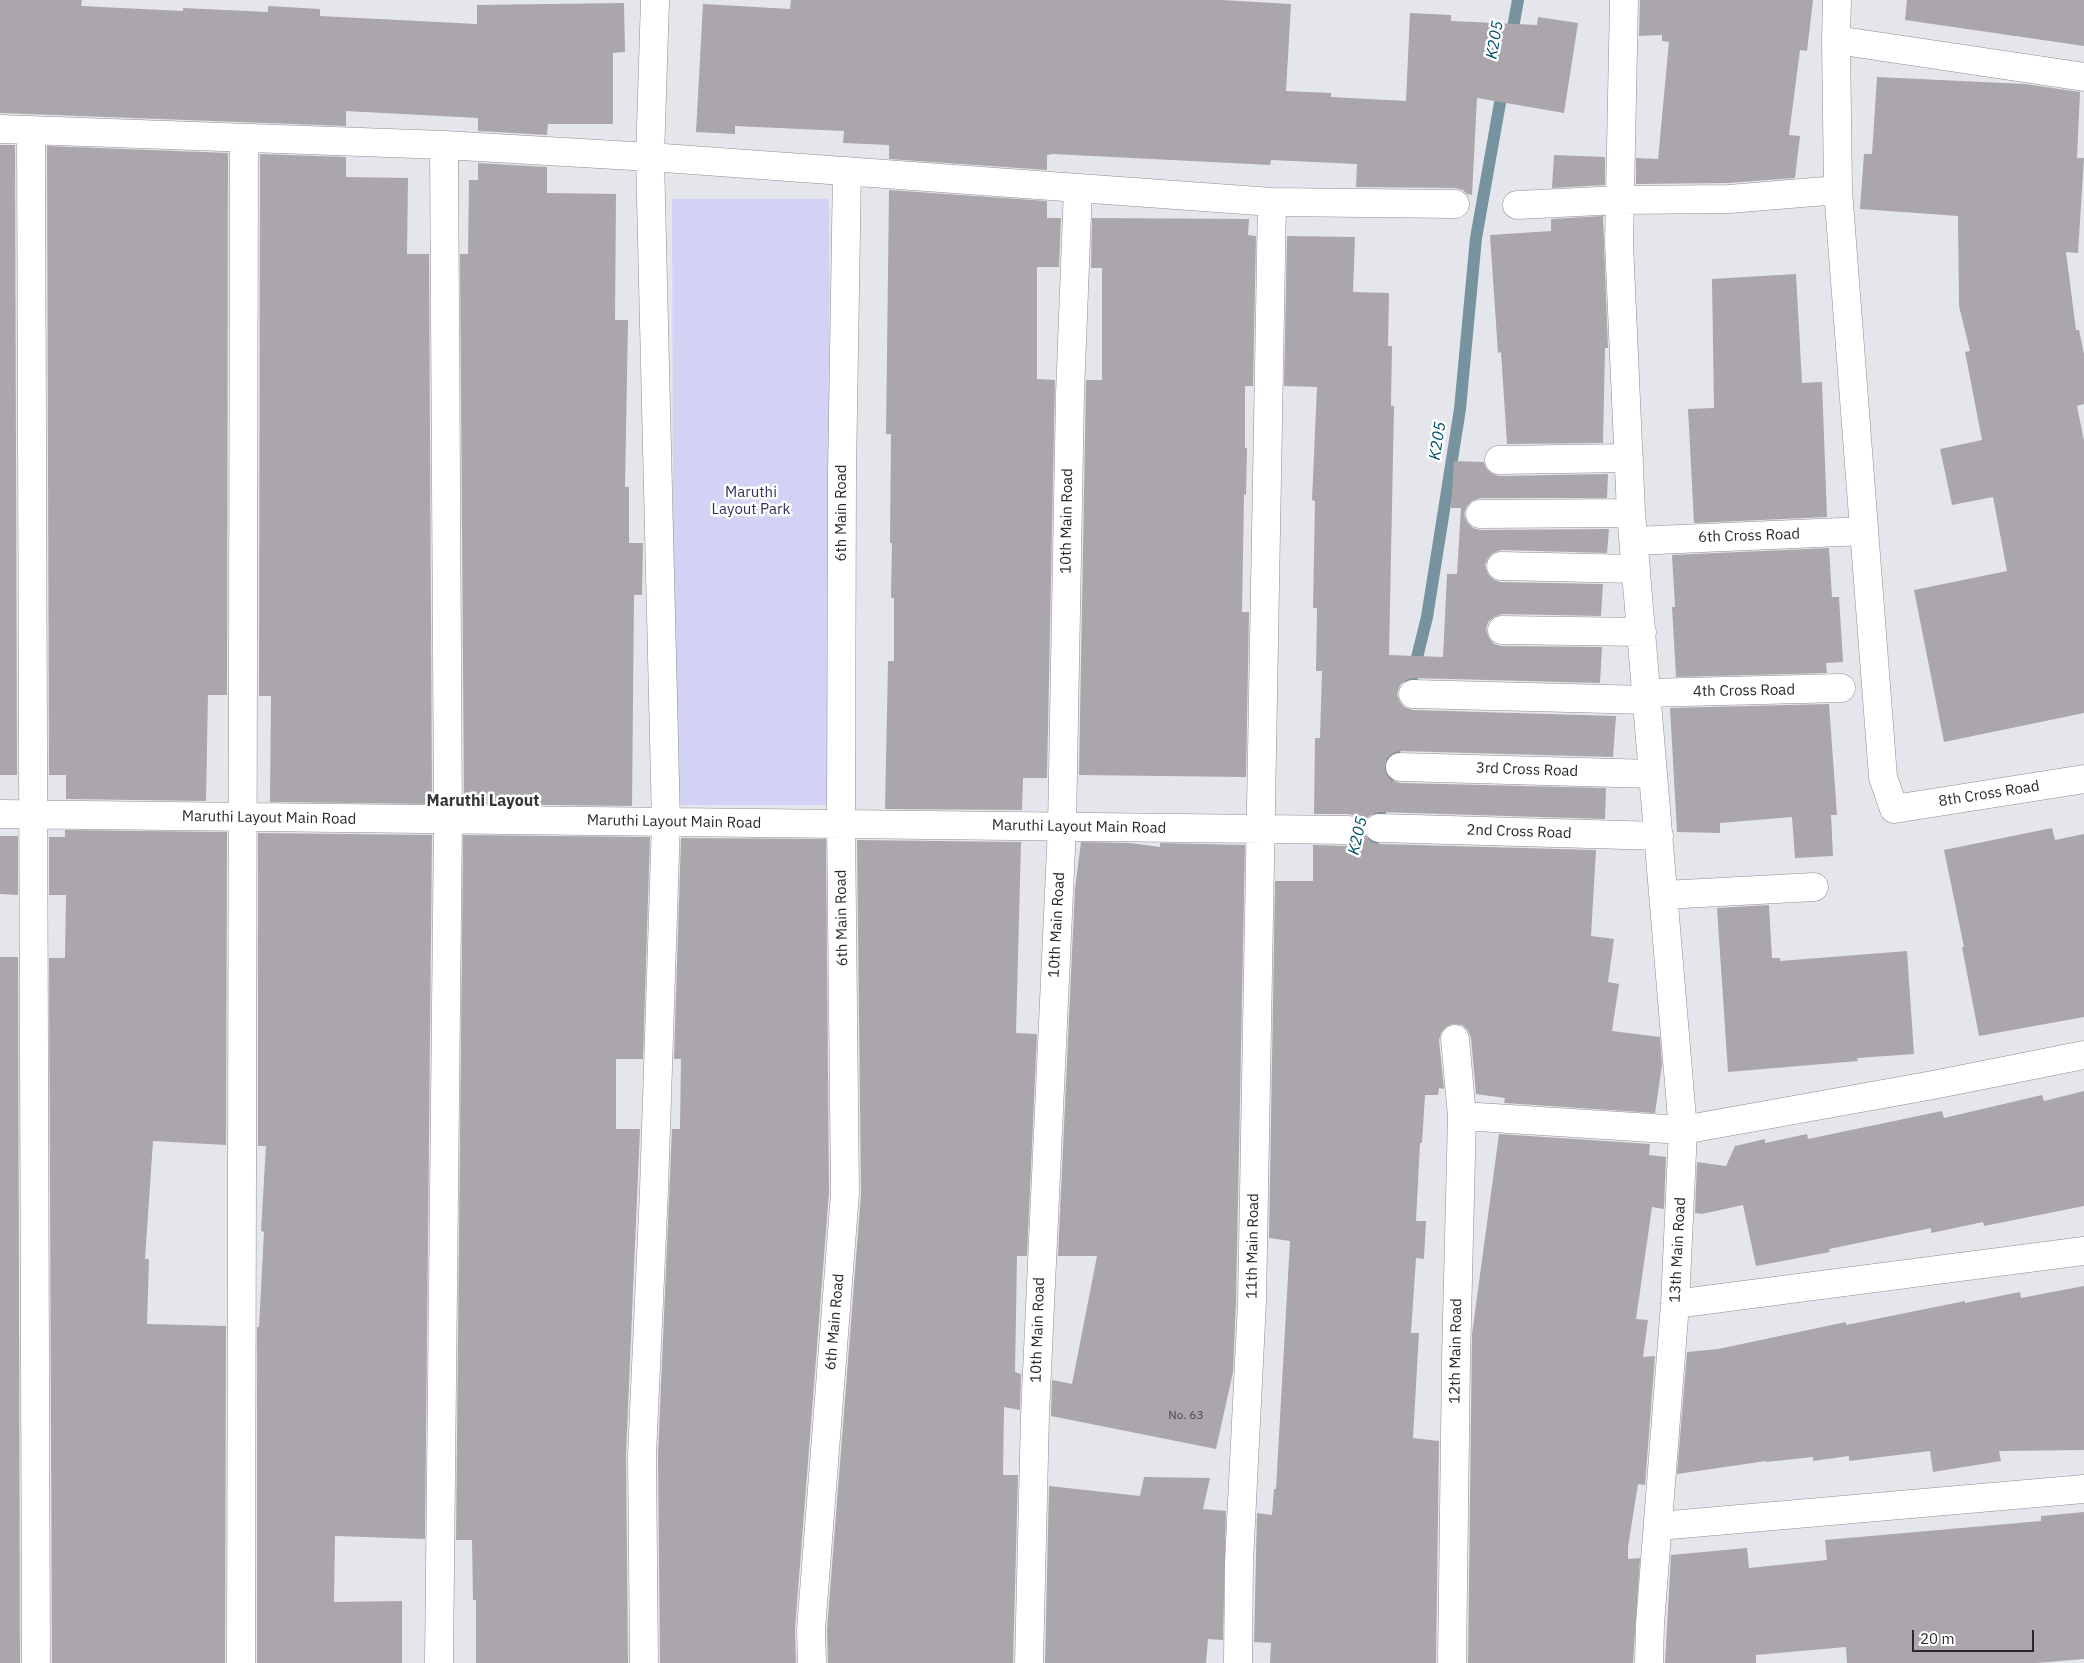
<!DOCTYPE html>
<html>
<head>
<meta charset="utf-8">
<style>
  body { margin:0 }
  #map { position:relative; width:2084px; height:1663px; overflow:hidden; background:#e5e6ec; font-family:"IBM Plex Sans",sans-serif }
  canvas { display:block }
  .scale { position:absolute; left:1912px; top:1630px; width:122px; height:22px; box-sizing:border-box; border:2px solid #29292c; border-top:0; padding-left:6px; font-size:15px; line-height:18px; white-space:nowrap; color:#29292c; -webkit-text-stroke:4px #fff; paint-order:stroke }
</style>
</head>
<body>
<div id="map">
<canvas width="2084" height="1663"></canvas>
<div class="scale">20 m</div>
</div>
<script>
const ctx = document.querySelector('canvas').getContext('2d');
ctx.lineJoin = 'round';
function fill(path, color) { ctx.fillStyle = color; ctx.fill(path, 'evenodd'); }
const poly = rows => new Path2D(rows.map(r => 'M' + r).join(''));
function trace(path, color, width, dash) { ctx.strokeStyle = color; ctx.lineWidth = width; ctx.lineCap = dash ? 'butt' : 'round'; ctx.setLineDash(dash || []); ctx.stroke(path); }
function drawText(font, color, halo, rows, align = 'center') {
  ctx.font = font + ' "IBM Plex Sans",sans-serif'; ctx.lineWidth = 5; ctx.setLineDash([]); ctx.textBaseline = 'middle'; ctx.strokeStyle = halo; ctx.fillStyle = color; for (const [text, x, y, turn = 0] of rows) {
    ctx.save(); ctx.translate(x, y); ctx.rotate((+turn || 0) * Math.PI / 180); ctx.textAlign = isNaN(turn) ? turn : align; if (halo) ctx.strokeText(text, 0, 0); ctx.fillText(text, 0, 0); ctx.restore();
  }
}
const green = poly([
  [672,199,829,199,831,805,674,805]
]);
const stream = poly([
  [1511,39,1518,0],
  [1407,698,1427,617,1460,409,1476,238,1503,86],
  [1369,858,1398,736]
]);
const building = poly([
  [0,0,82,0,81,6,183,11,183,8,268,12,268,6,320,9,320,16,477,24,477,5,624,3,625,52,613,53,613,124,548,124,547,135,478,131,478,118,346,111,346,126,0,113],
  [791,0,1222,0,1291,4,1286,91,1331,93,1331,97,1406,101,1410,13,1451,15,1451,21,1537,25,1538,17,1578,23,1564,113,1477,98,1472,195,1467,194,1463,190,1455,188,1356,187,1357,164,1271,160,1270,165,1053,154,1047,155,1047,170,889,159,889,145,843,143,844,131,735,126,735,134,696,132,703,4,790,9],
  [1640,0,1813,0,1807,51,1800,50,1789,135,1800,136,1795,178,1728,183,1636,184,1636,158,1658,159,1669,42,1662,41,1662,35,1639,36],
  [1907,0,2084,0,2084,46,1905,20],
  [1877,77,2025,84,2080,92,2077,158,2084,158,2078,253,2066,252,2076,330,2079,330,2084,354,2084,404,2077,406,2084,441,2084,713,1944,742,1914,590,2007,571,1993,497,1952,505,1940,449,1982,440,1965,352,1970,351,1959,306,1958,216,1860,209,1864,154,1872,154],
  [0,145,15,145,17,775,0,775],
  [47,146,228,153,227,695,208,695,206,801,66,799,66,775,49,775],
  [260,154,346,157,346,177,408,178,407,254,429,254,432,804,270,802,271,696,259,696],
  [1554,155,1605,157,1605,185,1552,188],
  [478,163,547,167,547,193,616,194,615,320,628,320,625,487,629,487,629,543,643,543,642,595,634,595,632,806,464,804,460,254,468,254,469,180,478,180],
  [889,190,1047,201,1047,218,1061,218,1059,267,1037,267,1037,379,1055,380,1047,778,1023,778,1022,810,885,809,888,661,894,661,894,598,891,598,892,543,890,543,891,434,886,434],
  [1603,216,1608,348,1605,348,1603,443,1507,444,1501,352,1498,353,1490,235,1551,231,1551,219],
  [1092,218,1249,219,1248,235,1256,236,1253,386,1245,386,1245,448,1247,448,1246,495,1244,494,1242,612,1249,612,1246,777,1079,775,1086,380,1102,380,1102,268,1091,268],
  [1287,236,1355,237,1353,292,1389,293,1388,346,1392,346,1391,406,1394,406,1389,655,1443,657,1447,574,1457,574,1461,508,1451,508,1454,461,1484,462,1486,468,1491,473,1499,476,1608,474,1607,498,1480,498,1472,501,1467,506,1464,514,1467,522,1473,528,1480,530,1609,529,1607,553,1501,550,1493,553,1488,558,1485,565,1488,574,1493,579,1500,582,1603,584,1601,616,1502,614,1494,617,1488,622,1486,629,1489,638,1494,644,1502,646,1602,647,1600,683,1413,678,1406,680,1400,685,1397,694,1400,702,1404,707,1413,710,1616,716,1613,757,1400,751,1393,753,1387,758,1384,767,1387,775,1391,780,1400,783,1606,788,1605,819,1379,812,1371,815,1366,819,1363,827,1366,836,1371,842,1379,844,1596,850,1591,936,1614,939,1608,982,1619,984,1612,1031,1660,1037,1662,1065,1655,1113,1504,1103,1505,1098,1476,1094,1471,1038,1468,1030,1462,1025,1453,1024,1446,1027,1441,1033,1439,1040,1444,1089,1439,1088,1438,1095,1425,1095,1422,1143,1420,1143,1416,1221,1426,1221,1424,1259,1416,1258,1411,1333,1419,1333,1413,1438,1439,1441,1436,1663,1270,1663,1271,1643,1254,1642,1257,1513,1272,1515,1274,1489,1276,1489,1290,1241,1269,1238,1275,881,1313,881,1313,845,1348,846,1355,844,1361,838,1364,831,1362,823,1356,816,1348,814,1314,814,1315,738,1320,738,1322,671,1316,671,1317,608,1313,608,1315,501,1312,500,1317,387,1284,386],
  [1796,274,1802,383,1822,382,1827,517,1694,523,1688,409,1714,408,1712,279],
  [1829,548,1832,597,1839,597,1843,662,1826,663,1827,673,1676,677,1672,607,1675,607,1672,555],
  [1829,704,1837,815,1831,815,1833,856,1795,858,1792,817,1720,823,1720,833,1677,832,1670,708],
  [2052,828,2055,840,2084,834,2084,1017,1979,1036,1962,947,1964,947,1944,850],
  [65,830,227,832,226,1145,153,1141,145,1259,149,1259,147,1324,226,1326,225,1663,52,1663,49,958,65,958,66,895,49,895,49,837,65,837],
  [258,833,432,835,425,1539,335,1536,334,1602,402,1601,402,1663,257,1663,257,1327,259,1327,264,1232,261,1231,266,1146,258,1146],
  [463,835,650,837,643,1059,616,1059,616,1129,640,1129,626,1454,628,1663,476,1663,476,1600,473,1600,472,1540,456,1540],
  [0,836,18,836,18,895,0,894],
  [681,838,826,839,829,1192,795,1629,796,1663,660,1663,658,1455,672,1129,680,1129,681,1059,674,1059],
  [857,840,1021,842,1016,1033,1037,1034,1027,1256,1017,1256,1015,1372,1021,1374,1020,1410,1004,1407,1003,1475,1018,1475,1013,1663,828,1663,827,1630,861,1194],
  [1081,842,1130,843,1160,847,1160,843,1245,845,1236,1301,1233,1372,1216,1449,1051,1416,1052,1380,1072,1384,1097,1256,1058,1256,1075,888],
  [1769,905,1772,958,1780,958,1780,961,1907,951,1914,1054,1857,1058,1858,1061,1728,1072,1717,908],
  [0,957,18,957,20,1663,0,1663],
  [2084,1091,2084,1206,1984,1226,1983,1222,1931,1233,1931,1228,1829,1249,1830,1252,1756,1266,1743,1205,1702,1214,1695,1213,1697,1162,1726,1166,1735,1146,1765,1139,1765,1143,1807,1134,1808,1139,1942,1111,1944,1118,2042,1095,2044,1101],
  [1499,1134,1650,1144,1649,1155,1666,1157,1664,1209,1652,1207,1636,1319,1648,1320,1643,1357,1655,1356,1645,1485,1638,1484,1628,1547,1628,1559,1640,1558,1633,1663,1468,1663,1472,1334],
  [2084,1286,2084,1450,1999,1451,2001,1461,1933,1472,1930,1451,1849,1461,1849,1456,1813,1461,1813,1457,1766,1462,1766,1461,1677,1474,1687,1352,1718,1349,1846,1322,1846,1325,1965,1301,1965,1303,2020,1292,2021,1298],
  [1144,1477,1210,1478,1203,1509,1226,1511,1223,1640,1208,1639,1206,1663,1045,1663,1049,1486,1140,1496],
  [2084,1512,2084,1659,2037,1663,1847,1663,1846,1647,1756,1655,1756,1663,1665,1663,1671,1555,1747,1548,1749,1568,1827,1560,1825,1540,2041,1521,2041,1516]
]);
const minor = poly([
  [1624,0,1619,243,1631,513,1683,1130,1675,1304,1650,1624,1649,1663],
  [1837,0,1836,40,1838,190,1883,777,1894,809,2084,779],
  [1836,40,2084,77],
  [0,129,444,145,650,157,1272,202,1455,204],
  [31,130,36,1663],
  [1517,205,1620,200,1729,199,1838,190],
  [1499,460,1629,458],
  [1480,514,1631,513],
  [1634,541,1864,531],
  [1501,566,1636,569],
  [1502,630,1642,632],
  [1647,693,1841,688],
  [1413,694,1647,700],
  [1400,767,1653,774],
  [0,814,1348,830],
  [1379,828,1659,836],
  [1664,895,1814,887],
  [1462,1116,1683,1130,1933,1085,2084,1055],
  [1675,1304,2084,1251],
  [1659,1526,2084,1489],
  [241,1663,244,138],
  [439,1663,448,820,444,145],
  [644,1663,642,1455,654,1190,666,822,650,157,655,0],
  [812,1663,811,1630,845,1193,841,824,842,472,847,171],
  [1029,1663,1035,1415,1062,827,1070,394,1078,188],
  [1238,1663,1239,1562,1252,1302,1272,202],
  [1452,1663,1456,1360,1462,1116,1455,1039]
]);
const numberNames = [
  ["No. 63",1186,1416]
];
const parkNames = [
  ["Maruthi",751,493],
  ["Layout Park",751,510]
];
const streetNames = [
  ["6th Main Road",842,513,-90],
  ["10th Main Road",1067,521,-89],
  ["6th Cross Road",1749,536,-2],
  ["4th Cross Road",1744,691,-1],
  ["3rd Cross Road",1527,770,2],
  ["8th Cross Road",1989,794,-9],
  ["Maruthi Layout Main Road",269,818,1],
  ["Maruthi Layout Main Road",674,822,1],
  ["Maruthi Layout Main Road",1079,827,1],
  ["2nd Cross Road",1519,832,2],
  ["6th Main Road",842,918,-91],
  ["10th Main Road",1057,925,-87],
  ["11th Main Road",1253,1246,-89],
  ["13th Main Road",1678,1250,-87],
  ["6th Main Road",835,1322,-85],
  ["10th Main Road",1038,1330,-88],
  ["12th Main Road",1456,1351,-89]
];
const waterNames = [
  ["K205",1495,40,-80],
  ["K205",1438,441,-81],
  ["K205",1358,836,-77]
];
const neighbourhoodNames = [
  ["Maruthi Layout",483,801]
];
fill(green, '#d2d3f4');
trace(stream, '#77939f', 12);
fill(building, '#aaa6ab');
trace(minor, '#8c8d92', 29);
trace(minor, '#fff', 28);
drawText('12px', '#49484c', null, numberNames);
drawText('15px', '#32305d', '#fff', parkNames);
drawText('15px', '#29292c', '#fff', streetNames);
drawText('italic 16px', '#015269', '#fff', waterNames);
drawText('bold 16px', '#35363a', '#fff', neighbourhoodNames);
</script>
</body>
</html>
